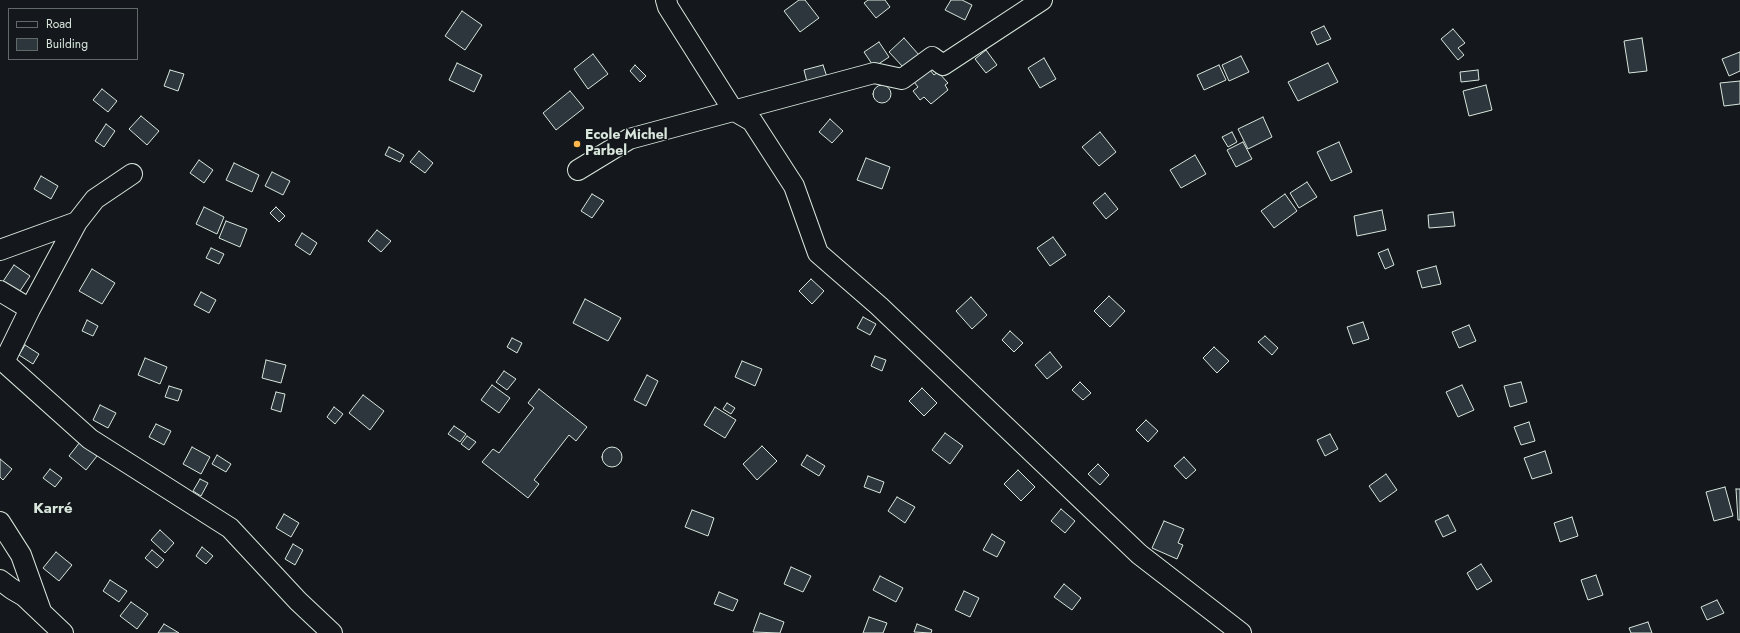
<!DOCTYPE html>
<html>
<head>
<meta charset="utf-8">
<style>
  body { margin:0 }
  #map { position:relative; width:1740px; height:633px; overflow:hidden; background:#14181c; font-family:Jost,sans-serif }
  canvas { display:block }
  .legend { position:absolute; left:8px; top:8px; width:130px; height:52px; box-sizing:border-box; background:#14181c; border:1px solid #626a69; margin:0; padding:5px 7px; list-style:none; font-size:12px; color:#d8e6dc }
  .legend li { display:flex; align-items:center; gap:8px; height:20px }
  .legend b { width:20px; border:1px solid #626a69 }
</style>
</head>
<body>
<div id="map">
<canvas width="1740" height="633"></canvas>
<ul class="legend">
<li><b style="height:5px;background:#14181c"></b>Road</li>
<li><b style="height:11px;background:#2c363c"></b>Building</li>
</ul>
</div>
<script>
const ctx = document.querySelector('canvas').getContext('2d');
ctx.lineJoin = 'round';
function fill(path, color) { ctx.fillStyle = color; ctx.fill(path, 'evenodd'); }
const poly = rows => new Path2D(rows.map(r => 'M' + r).join(''));
function trace(path, color, width, dash) { ctx.strokeStyle = color; ctx.lineWidth = width; ctx.lineCap = dash ? 'butt' : 'round'; ctx.setLineDash(dash || []); ctx.stroke(path); }
function drawText(font, color, halo, rows, align = 'center') {
  ctx.font = font + ' Jost,sans-serif'; ctx.lineWidth = 3; ctx.setLineDash([]); ctx.textBaseline = 'middle'; ctx.strokeStyle = halo; ctx.fillStyle = color; for (const [text, x, y, turn = 0] of rows) {
    ctx.save(); ctx.translate(x, y); ctx.rotate((+turn || 0) * Math.PI / 180); ctx.textAlign = isNaN(turn) ? turn : align; if (halo) ctx.strokeText(text, 0, 0); ctx.fillText(text, 0, 0); ctx.restore();
  }
}
const building = poly([
  [799,0,805,0,819,18,800,32,784,11,799,0],
  [868,0,885,0,890,7,876,18,864,3,868,0],
  [951,0,962,0,972,5,965,20,945,10,951,0],
  [462,11,482,25,465,50,445,36,462,11],
  [1324,26,1331,39,1317,45,1311,32,1324,26],
  [1453,29,1465,43,1458,48,1464,55,1458,60,1441,39,1453,29],
  [904,38,919,55,904,68,889,52,904,38],
  [1642,38,1647,71,1629,73,1624,41,1642,38],
  [879,42,889,57,874,67,864,52,879,42],
  [986,50,997,65,986,73,975,59,986,50],
  [1740,52,1740,71,1729,76,1722,59,1740,52],
  [593,54,608,74,588,89,574,69,593,54],
  [1241,56,1249,72,1229,81,1222,65,1241,56],
  [1044,58,1056,79,1040,88,1028,68,1044,58],
  [457,63,482,75,474,92,449,80,457,63],
  [1328,63,1338,82,1298,101,1288,82,1328,63],
  [635,65,646,76,640,82,630,71,635,65],
  [823,65,827,77,807,82,804,70,823,65],
  [1219,65,1226,80,1204,90,1197,75,1219,65],
  [170,70,184,74,178,91,164,86,170,70],
  [930,70,934,75,938,72,948,83,945,85,948,90,931,104,924,97,920,100,913,91,918,87,914,82,930,70],
  [1478,70,1479,80,1461,82,1460,72,1478,70],
  [1740,81,1740,104,1724,106,1720,83,1740,81],
  [1486,85,1492,110,1469,116,1463,91,1486,85],
  '873 94a9 9 0 1 1 18 0a9 9 0 1 1-18 0Z',
  [102,89,117,101,108,112,93,100,102,89],
  [570,91,584,108,556,130,543,113,570,91],
  [141,116,159,131,147,145,129,129,141,116],
  [1263,117,1272,137,1248,149,1238,129,1263,117],
  [830,119,843,131,832,143,819,132,830,119],
  [106,124,115,131,104,147,95,141,106,124],
  [1100,132,1116,152,1099,166,1082,147,1100,132],
  [1232,132,1237,142,1228,147,1222,137,1232,132],
  [1243,142,1252,159,1236,167,1227,150,1243,142],
  [1339,142,1352,172,1331,181,1317,152,1339,142],
  [389,147,404,155,400,162,385,155,389,147],
  [419,151,433,163,425,173,410,162,419,151],
  [1195,155,1206,174,1181,188,1170,170,1195,155],
  [866,158,890,167,882,189,857,180,866,158],
  [199,160,213,170,204,183,190,173,199,160],
  [234,163,259,175,252,192,226,180,234,163],
  [272,172,290,181,283,195,265,186,272,172],
  [41,176,58,186,51,199,34,189,41,176],
  [1307,182,1317,197,1299,208,1290,193,1307,182],
  [1105,193,1118,209,1106,219,1093,203,1105,193],
  [592,194,604,201,592,218,581,211,592,194],
  [1285,194,1297,211,1274,228,1261,211,1285,194],
  [204,207,224,217,217,234,196,224,204,207],
  [276,207,285,216,279,222,270,213,276,207],
  [1382,210,1386,230,1357,236,1354,216,1382,210],
  [1453,212,1455,226,1429,228,1428,215,1453,212],
  [226,221,247,229,240,247,219,238,226,221],
  [377,230,391,241,381,252,368,241,377,230],
  [302,233,317,243,310,255,295,245,302,233],
  [1053,237,1066,255,1050,266,1037,248,1053,237],
  [211,248,224,254,219,264,206,258,211,248],
  [1388,249,1394,265,1385,269,1378,253,1388,249],
  [14,265,30,276,18,294,2,283,14,265],
  [1436,266,1441,284,1422,288,1417,271,1436,266],
  [92,269,115,283,102,304,79,291,92,269],
  [811,279,824,291,812,304,799,291,811,279],
  [201,292,216,300,209,313,194,305,201,292],
  [1109,296,1125,311,1110,327,1094,311,1109,296],
  [971,297,987,315,972,329,956,311,971,297],
  [585,299,621,318,608,341,573,323,585,299],
  [863,317,876,324,870,335,857,328,863,317],
  [87,320,98,326,93,336,82,331,87,320],
  [1363,322,1369,339,1353,344,1347,327,1363,322],
  [1469,325,1476,341,1459,348,1452,332,1469,325],
  [1010,331,1023,343,1014,352,1002,340,1010,331],
  [1265,336,1278,348,1272,355,1258,342,1265,336],
  [512,338,522,343,517,353,507,347,512,338],
  [25,345,39,354,33,364,19,355,25,345],
  [1214,347,1229,361,1217,373,1203,358,1214,347],
  [1050,352,1062,367,1047,379,1035,365,1050,352],
  [875,356,886,360,882,371,871,366,875,356],
  [145,358,167,367,160,384,138,375,145,358],
  [266,360,286,365,281,383,262,378,266,360],
  [742,361,762,369,755,386,735,377,742,361],
  [504,371,516,379,507,390,496,382,504,371],
  [647,375,658,381,646,406,634,400,647,375],
  [1080,382,1091,393,1083,400,1072,390,1080,382],
  [1521,382,1527,402,1510,407,1504,386,1521,382],
  [492,385,510,398,499,413,481,400,492,385],
  [1462,385,1474,410,1458,417,1446,392,1462,385],
  [169,386,182,390,178,401,165,397,169,386],
  [922,388,937,403,924,416,909,401,922,388],
  [539,389,587,427,576,441,569,435,534,480,539,484,528,498,482,462,493,449,499,453,534,408,528,403,539,389],
  [276,392,285,394,281,412,271,409,276,392],
  [363,395,384,411,370,430,349,413,363,395],
  [727,403,735,408,731,414,723,409,727,403],
  [100,405,116,413,108,428,93,420,100,405],
  [334,407,343,414,335,424,327,417,334,407],
  [715,407,736,420,725,438,704,425,715,407],
  [1146,420,1158,431,1148,442,1136,430,1146,420],
  [1529,422,1535,441,1521,445,1514,427,1529,422],
  [156,424,171,431,164,445,149,437,156,424],
  [454,426,466,434,460,442,448,434,454,426],
  [945,433,963,446,950,464,932,450,945,433],
  [1330,434,1338,449,1325,456,1317,440,1330,434],
  [467,436,476,442,469,450,461,444,467,436],
  [80,442,97,456,86,470,69,456,80,442],
  [762,446,777,461,757,480,743,464,762,446],
  '602 457a10 10 0 1 1 20 0a10 10 0 1 1-20 0Z',
  [192,447,210,457,201,474,183,464,192,447],
  [1545,451,1552,473,1532,479,1524,458,1545,451],
  [217,455,231,464,226,472,212,464,217,455],
  [807,455,825,466,819,476,801,465,807,455],
  [1184,457,1196,470,1186,479,1174,466,1184,457],
  [0,459,12,469,3,480,0,477,0,459],
  [1098,464,1109,475,1100,485,1088,474,1098,464],
  [50,469,62,478,55,487,43,478,50,469],
  [1018,470,1035,487,1021,501,1004,484,1018,470],
  [1386,474,1397,490,1380,502,1369,486,1386,474],
  [868,476,884,482,880,493,864,487,868,476],
  [200,479,208,483,201,496,193,491,200,479],
  [1725,487,1733,516,1714,521,1706,492,1725,487],
  [1736,489,1740,489,1740,520,1738,520,1736,489],
  [897,497,915,507,905,523,888,511,897,497],
  [1061,509,1075,521,1065,533,1051,521,1061,509],
  [692,510,714,518,708,536,685,527,692,510],
  [284,514,299,523,291,537,276,528,284,514],
  [1448,515,1456,531,1443,537,1435,521,1448,515],
  [1572,517,1578,536,1560,542,1554,523,1572,517],
  [1164,521,1184,529,1178,543,1183,545,1177,559,1152,548,1164,521],
  [160,530,174,543,165,553,151,540,160,530],
  [992,534,1005,542,997,557,983,550,992,534],
  [293,544,303,550,295,565,285,559,293,544],
  [202,547,213,556,206,564,196,556,202,547],
  [152,550,164,560,157,568,145,558,152,550],
  [56,552,72,565,59,581,43,568,56,552],
  [1481,564,1492,581,1477,590,1467,573,1481,564],
  [791,567,811,576,803,592,784,584,791,567],
  [1596,575,1603,595,1588,600,1581,580,1596,575],
  [880,576,903,588,896,602,873,590,880,576],
  [110,580,127,591,119,602,103,591,110,580],
  [1064,584,1081,598,1072,610,1054,597,1064,584],
  [964,591,979,598,970,617,955,610,964,591],
  [719,592,738,600,733,611,714,604,719,592],
  [1717,600,1724,613,1707,620,1701,607,1717,600],
  [131,602,148,614,137,629,120,616,131,602],
  [760,613,784,622,780,633,753,632,760,613],
  [869,617,887,623,883,633,863,633,869,617],
  [1648,622,1652,633,1631,633,1629,628,1648,622],
  [164,624,179,633,158,633,164,624],
  [917,624,932,630,931,633,914,632,917,624]
]);
const minor = poly([
  [666,0,668,7,733,110,752,121,794,186,818,253,879,306,1139,554,1241,633],
  [578,170,629,139,874,73,902,79,932,57,943,65,1042,0],
  [77,222,30,309,4,362,90,439,230,528,298,601,332,633],
  [0,250,77,222,95,199,132,174],
  [0,291,30,309],
  [0,522,21,555,41,611],
  [0,580,12,589,24,596,63,633]
]);
const markers = [
  [577,144,4,"#ffb74d"]
];
const poiNames = [
  ["Ecole Michel",585,136],
  ["Parbel",585,152]
];
const neighbourhoodNames = [
  ["Karré",53,509]
];
fill(building, '#2c363c');
trace(building, '#d8e6dc', 1);
trace(minor, '#d8e6dc', 22);
trace(minor, '#14181c', 20);
for (const [x, y, r, color] of markers) { const dot = new Path2D(); dot.arc(x, y, r, 0, 2 * Math.PI); ctx.fillStyle = color; ctx.fill(dot); trace(dot, '#14181c', 1.5); }
drawText('bold 14px', '#d8e6dc', '#14181c', poiNames, 'left');
drawText('bold 15px', '#d8e6dc', '#14181c', neighbourhoodNames);
</script>
</body>
</html>
